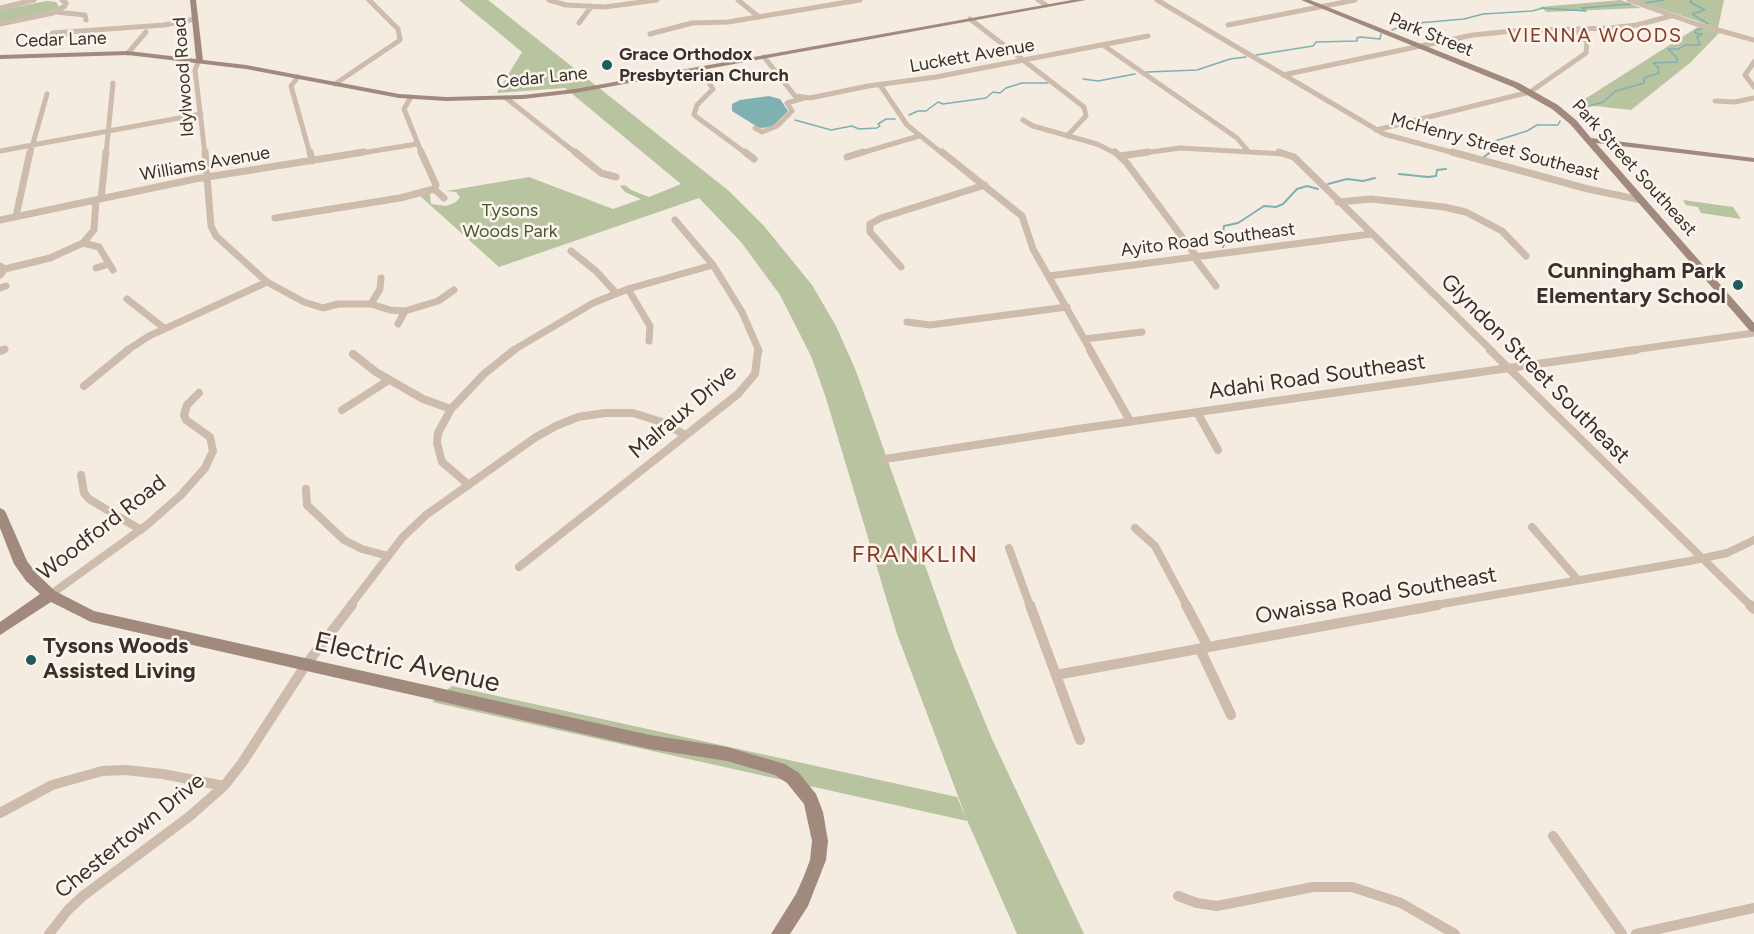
<!DOCTYPE html>
<html>
<head>
<meta charset="utf-8">
<style>
  body { margin:0 }
  canvas { display:block; background:#f4ebe1 }
</style>
</head>
<body>
<canvas width="1754" height="934"></canvas>
<script>
const ctx = document.querySelector('canvas').getContext('2d');
ctx.lineJoin = 'round';
function fill(path, color) { ctx.fillStyle = color; ctx.fill(path, 'evenodd'); }
const poly = rows => new Path2D(rows.map(r => 'M' + r).join(''));
function trace(path, color, width, dash) { ctx.strokeStyle = color; ctx.lineWidth = width; ctx.lineCap = dash ? 'butt' : 'round'; ctx.setLineDash(dash || []); ctx.stroke(path); }
function drawText(font, color, halo, rows, align = 'center') {
  ctx.font = font + ' Figtree,sans-serif'; ctx.lineWidth = 5; ctx.setLineDash([]); ctx.textBaseline = 'middle'; ctx.strokeStyle = halo; ctx.fillStyle = color; for (const [text, x, y, turn = 0] of rows) {
    ctx.save(); ctx.translate(x, y); ctx.rotate((+turn || 0) * Math.PI / 180); ctx.textAlign = isNaN(turn) ? turn : align; if (halo) ctx.strokeText(text, 0, 0); ctx.fillText(text, 0, 0); ctx.restore();
  }
}
const green = poly([
  [459,0,488,0,729,191,764,226,812,285,836,326,856,371,954,647,992,739,1084,934,1017,934,967,820,967,821,432,702,452,686,957,797,967,820,897,634,825,395,811,356,780,295,741,242,699,198,499,267,419,195,430,194,431,204,446,206,456,202,460,197,456,192,446,191,529,177,613,209,641,199,625,192,620,186,625,185,631,190,649,197,681,184,565,88,497,93,522,52],
  [1621,0,1641,8,1547,12,1540,7],
  [1635,0,1724,0,1718,28],
  [47,1,56,2,59,7,54,10,0,23,0,10],
  [1698,27,1719,33,1691,62,1631,110,1577,104],
  [1683,200,1733,207,1741,219,1701,213,1698,207,1686,205]
]);
const water = poly([
  [769,96,780,99,788,111,772,127,759,128,732,111,732,104,740,100]
]);
const streamFar1 = poly([
  [1692,0,1690,2,1705,10,1692,14,1708,24],
  [1645,3,1664,0],
  [1392,30,1407,24,1464,19,1483,14,1532,11,1543,8,1586,11,1582,8,1630,4],
  [1256,55,1313,46,1316,42,1357,41,1357,38,1360,37,1380,39,1381,34],
  [1147,72,1197,70,1230,59,1246,57],
  [1083,79,1098,81,1135,74],
  [909,115,918,111,926,111,938,102,943,104,986,98,993,92,1000,93,1006,88,1022,83,1048,83],
  [1579,116,1579,112,1586,107,1603,102,1616,91,1644,83,1644,78,1659,73,1658,67,1653,63,1677,62,1677,58,1668,49,1679,49,1685,45,1700,45,1697,37,1702,34,1695,33,1696,30,1702,29],
  [795,120,831,130,852,126,859,129,877,128,880,126,878,124,886,119,895,119],
  [1489,154,1495,141,1527,131,1537,125,1558,125,1560,121]
]);
const stream = poly([
  [1483,158,1490,152],
  [1399,174,1428,177,1436,176,1437,170,1446,169],
  [1328,184,1347,179,1363,181,1375,178],
  [1223,247,1226,239,1223,232,1224,226,1238,223,1264,206,1276,207,1283,204,1297,189,1307,186,1318,189]
]);
const streetFar3 = poly([
  [549,0,566,5,605,7,657,0],
  [738,0,759,17],
  [1038,0,1046,5],
  [1157,0,1384,134,1458,154],
  [1629,0,1696,24,1754,40],
  [0,8,34,0],
  [56,12,85,15,86,20],
  [970,19,1084,107,1086,116,1067,136],
  [579,23,591,7],
  [0,24,53,13,65,6,66,3,62,0],
  [1228,25,1355,0],
  [67,33,56,43,40,43,53,33,164,25,195,19],
  [650,34,692,23,728,22,860,0],
  [1103,45,1237,138,1248,151],
  [128,53,146,32],
  [764,57,795,96,810,98,868,86,936,77,1148,36],
  [199,60,195,70,205,154],
  [1754,62,1745,75,1754,87],
  [700,69,713,89,697,105,694,115,747,154],
  [1283,75,1473,35,1513,31,1610,28,1637,25,1671,16],
  [298,77,291,86,310,154],
  [335,84,400,40,398,29,369,0],
  [880,85,907,125,943,154],
  [411,97,404,109,422,154],
  [506,98,577,154],
  [1715,101,1735,102,1754,98],
  [1023,120,1033,126,1097,144,1117,154],
  [755,128,762,132,777,126,792,111,787,103,804,98],
  [1376,130,1530,92,1586,53,1587,42,1576,30],
  [0,151,201,114],
  [30,154,47,94],
  [106,154,113,83],
  [355,154,417,144],
  [858,154,919,136],
  [1136,154,1180,148,1284,154]
]);
const streetFar2 = poly([
  [205,152,211,226,216,236,267,282,304,302,323,308,338,304,371,304,390,310,405,311,438,301,454,290],
  [310,152,312,161],
  [421,152,436,185,434,189],
  [575,152,601,173,616,177],
  [745,152,754,159],
  [942,152,1022,216,1033,249,1091,351],
  [1115,152,1126,162,1197,257],
  [1279,152,1294,157,1492,351],
  [1452,152,1588,189,1641,200],
  [1120,156,1148,152],
  [847,157,863,152],
  [434,189,444,198],
  [101,199,106,152],
  [1338,202,1371,199,1444,207,1466,212,1502,231,1526,256],
  [16,216,30,152],
  [275,218,400,198,434,189],
  [0,220,195,179,364,152],
  [675,220,713,265,742,312,759,351],
  [83,243,99,247,113,270],
  [571,251,596,271,616,293],
  [1194,257,1216,286],
  [0,266,5,269,0,275],
  [901,267,870,232,870,224,881,218,985,185],
  [96,268,109,264],
  [5,269,50,258,83,243,94,230,96,200],
  [1049,276,1371,234],
  [0,288,6,286],
  [628,289,650,326,649,341],
  [127,299,164,328],
  [371,304,380,289,381,278],
  [907,322,930,325,1067,307],
  [398,324,405,311],
  [1085,339,1142,332],
  [0,351,5,349],
  [126,351,149,336,267,282],
  [512,351,593,303,628,289,713,265],
  [1625,351,1754,333]
]);
const streetFar1 = poly([
  [1090,350,1130,421],
  [1490,350,1751,606],
  [0,351,3,350],
  [353,354,376,372,423,399,451,409],
  [84,386,128,350],
  [342,410,389,380],
  [1197,412,1218,450],
  [885,459,1078,429,1636,350],
  [81,475,84,493,89,499,141,530],
  [469,485,442,462,437,443,438,433,451,409,484,374,514,350],
  [306,489,307,505,344,540,362,549,388,556],
  [1532,527,1577,579],
  [1135,528,1155,546,1187,606],
  [1009,548,1030,606],
  [519,567,738,394,755,374,758,350],
  [50,595,147,525,181,495,205,468,213,451,210,437,186,420,184,415,187,405,199,393],
  [350,606,402,538,426,515,536,437,556,426,578,417,605,413,633,413,662,422,685,435],
  [1430,606,1690,561,1727,553,1754,540]
]);
const street = poly([
  [1030,605,1080,740],
  [1186,605,1208,647],
  [1750,605,1754,609],
  [1200,649,1231,715],
  [1056,675,1438,605],
  [0,813,52,785,102,771,125,770,163,774,224,786],
  [1553,836,1622,934],
  [1178,896,1197,903,1217,906,1313,887,1352,887,1401,903,1455,934],
  [49,934,68,910,83,896,190,816,224,786,242,763,305,666,352,605],
  [1636,934,1754,908]
]);
const secondary = poly([
  [190,0,196,0,203,60,246,65,399,94,446,97,523,95,575,89,1072,0,1086,0,575,93,523,99,446,101,399,98,246,69,128,55,0,59,0,55,128,51,196,59,190,0],
  [1301,0,1310,0,1519,83,1558,105,1576,120,1591,138,1754,158,1754,162,1596,143,1754,323,1754,332,1750,331,1570,124,1552,109,1513,87,1301,0],
  [0,508,4,510,6,513,27,561,36,573,55,591,94,611,650,735,727,747,785,764,799,773,816,794,823,812,828,841,826,860,808,906,790,934,771,934,796,894,804,876,810,860,812,841,804,804,787,783,775,775,727,761,650,749,91,622,51,602,0,635,0,622,40,594,26,581,14,564,0,528,0,508]
]);
const markers = [
  [607,65,6,"#1f5a5e"],
  [1738,285,6,"#1f5a5e"],
  [31,660,6,"#1f5a5e"]
];
const farStreetnames = [
  ["Park Street",1431,35,22],
  ["Cedar Lane",61,40,-2],
  ["Luckett Avenue",972,56,-10],
  ["Idylwood Road",184,77,-94],
  ["Cedar Lane",542,78,-6],
  ["McHenry Street Southeast",1495,147,15],
  ["Williams Avenue",205,164,-10],
  ["Park Street Southeast",1634,168,48],
  ["Ayito Road Southeast",1208,240,-7]
];
const farPoinames = [
  ["Grace Orthodox",619,55],
  ["Presbyterian Church",619,76]
];
const farParknames = [
  ["Tysons",510,211],
  ["Woods Park",510,232]
];
const farNeighbourhoodnames = [
  ["VIENNA WOODS",1595,36]
];
const poiNames = [
  ["Cunningham Park",1726,272],
  ["Elementary School",1726,297],
  ["Tysons Woods",43,647,"left"],
  ["Assisted Living",43,672,"left"]
];
const streetNames = [
  ["Glyndon Street Southeast",1535,369,45],
  ["Adahi Road Southeast",1317,377,-8],
  ["Malraux Drive",683,412,-40],
  ["Woodford Road",102,528,-38],
  ["Owaissa Road Southeast",1376,596,-10],
  ["Chestertown Drive",130,836,-39]
];
const neighbourhoodNames = [
  ["FRANKLIN",915,555]
];
const nearStreetnames = [
  ["Electric Avenue",407,663,13]
];
fill(green, '#b8c4a0');
fill(water, '#7fb0b2');
trace(streamFar1, '#7fb0b2', 1.5);
trace(stream, '#7fb0b2', 2);
trace(streetFar3, '#cdbbac', 5);
trace(streetFar2, '#cdbbac', 7);
trace(streetFar1, '#cdbbac', 8);
trace(street, '#cdbbac', 10);
fill(secondary, '#a18a7d');
for (const [x, y, r, color] of markers) { const dot = new Path2D(); dot.arc(x, y, r, 0, 2 * Math.PI); ctx.fillStyle = color; ctx.fill(dot); trace(dot, '#fbf5ee', 2); }
drawText('18px', '#3b302b', '#fbf5ee', farStreetnames);
drawText('bold 18px', '#3b302b', '#fbf5ee', farPoinames, 'left');
drawText('18px', '#4a5a2e', '#fbf5ee', farParknames);
ctx.letterSpacing = '1.5px';
drawText('20px', '#8c3b22', '#fbf5ee', farNeighbourhoodnames);
ctx.letterSpacing = '0px';
drawText('bold 22px', '#3b302b', '#fbf5ee', poiNames, 'right');
drawText('22px', '#3b302b', '#fbf5ee', streetNames);
ctx.letterSpacing = '1.5px';
drawText('24px', '#8c3b22', '#fbf5ee', neighbourhoodNames);
ctx.letterSpacing = '0px';
drawText('27px', '#3b302b', '#fbf5ee', nearStreetnames);
</script>
</body>
</html>
